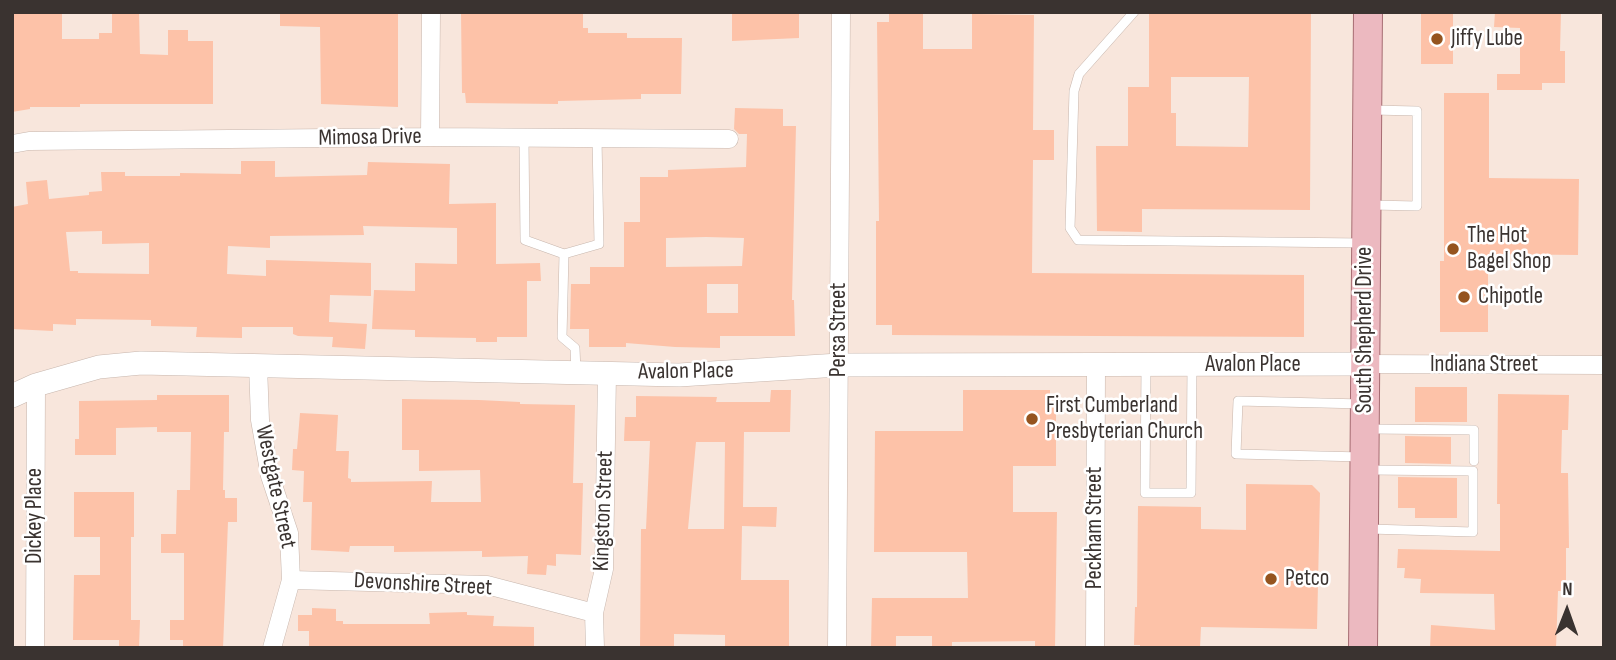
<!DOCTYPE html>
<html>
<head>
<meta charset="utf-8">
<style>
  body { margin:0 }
  #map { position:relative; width:1616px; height:660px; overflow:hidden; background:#f8e6dc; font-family:"Sofia Sans Condensed",sans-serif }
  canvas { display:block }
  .frame { position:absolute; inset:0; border:14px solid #3a3330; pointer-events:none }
  .north { position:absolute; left:1532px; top:576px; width:70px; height:70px; -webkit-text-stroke:5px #fff; paint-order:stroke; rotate:1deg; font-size:19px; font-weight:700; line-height:28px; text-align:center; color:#3a3330 }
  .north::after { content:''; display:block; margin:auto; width:24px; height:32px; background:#3a3330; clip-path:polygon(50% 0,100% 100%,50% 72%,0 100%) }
</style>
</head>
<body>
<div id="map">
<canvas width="1616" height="660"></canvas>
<div class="frame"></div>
<div class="north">N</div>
</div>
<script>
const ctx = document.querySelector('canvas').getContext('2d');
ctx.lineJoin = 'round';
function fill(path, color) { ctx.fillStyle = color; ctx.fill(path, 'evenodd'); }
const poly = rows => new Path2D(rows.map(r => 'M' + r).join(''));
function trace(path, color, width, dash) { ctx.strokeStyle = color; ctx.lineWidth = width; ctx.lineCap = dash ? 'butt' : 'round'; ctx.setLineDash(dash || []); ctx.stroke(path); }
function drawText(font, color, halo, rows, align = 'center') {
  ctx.font = font + ' "Sofia Sans Condensed",sans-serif'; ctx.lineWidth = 5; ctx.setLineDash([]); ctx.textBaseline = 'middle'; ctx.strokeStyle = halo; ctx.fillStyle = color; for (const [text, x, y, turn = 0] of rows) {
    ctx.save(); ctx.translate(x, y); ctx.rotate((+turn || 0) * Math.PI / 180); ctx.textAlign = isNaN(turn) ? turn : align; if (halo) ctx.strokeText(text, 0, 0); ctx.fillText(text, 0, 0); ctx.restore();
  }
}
const building = poly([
  [12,12,62,12,62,39,99,39,99,33,112,33,112,12,139,12,140,54,168,55,168,30,188,30,188,41,213,41,213,104,80,104,80,107,30,107,30,109,12,112],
  [280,12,398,12,398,107,321,104,320,27,280,26],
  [461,12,583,12,583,28,588,28,588,33,627,33,627,38,682,38,681,94,641,94,641,99,558,101,558,104,466,103,465,93,462,93],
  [732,12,799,12,799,38,732,41],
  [889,12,923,12,923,49,972,49,972,14,1034,15,1033,130,1054,130,1054,160,1033,160,1032,273,1304,275,1304,337,892,335,892,325,876,325,876,221,879,221,877,22,889,22],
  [1495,12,1561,12,1560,51,1565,51,1565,83,1542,83,1542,90,1497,90,1497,74,1520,74,1520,28,1494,27],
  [1149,13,1311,14,1310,210,1142,209,1142,232,1097,231,1096,146,1128,146,1128,87,1149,87],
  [1171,77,1249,77,1248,147,1176,146,1176,113,1171,113],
  [1421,14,1453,14,1453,64,1421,64],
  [1444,93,1489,93,1489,178,1579,179,1578,255,1488,254,1488,332,1440,332,1440,261,1444,261],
  [735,108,783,109,783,126,796,126,792,300,794,300,795,336,720,336,720,348,675,347,626,343,626,347,589,347,589,329,570,329,571,284,590,284,590,267,624,267,624,222,640,222,640,177,668,177,668,170,746,167,747,134,739,134,734,129],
  [706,237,744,238,742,266,666,267,666,238],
  [707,284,738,284,738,313,707,313],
  [241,161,275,161,275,177,367,175,368,162,450,164,449,204,496,203,496,264,540,263,541,281,527,281,527,337,497,337,497,342,476,342,476,338,415,337,415,330,372,329,374,290,415,291,415,263,457,264,457,228,363,226,364,235,270,236,270,248,228,246,227,274,266,276,266,260,371,263,371,296,330,295,329,322,367,324,365,349,332,347,333,337,298,336,293,334,293,327,242,327,242,338,196,337,197,327,151,326,151,320,76,319,76,325,53,324,53,331,12,329,12,207,28,204,26,182,47,180,49,199,89,195,89,192,102,191,101,172,125,172,125,176,180,176,180,173,241,174],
  [102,231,102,244,149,243,149,274,78,273,78,271,70,271,66,232],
  [1415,387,1467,387,1467,422,1415,422],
  [771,390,791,390,790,432,744,432,743,507,777,507,776,527,742,526,741,580,789,580,789,648,725,647,725,635,674,634,674,648,640,648,641,529,646,529,650,441,624,441,625,417,636,417,636,396,717,397,716,402,770,402],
  [696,442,725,442,724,529,688,529],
  [963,390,1050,390,1050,407,1056,407,1056,466,1013,466,1013,512,1057,512,1055,648,1035,648,1035,641,952,642,952,648,932,648,932,636,896,636,896,648,871,648,872,598,968,598,967,552,874,552,875,431,963,431],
  [1498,394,1569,395,1568,430,1562,430,1561,473,1568,473,1569,548,1566,548,1566,591,1558,591,1556,648,1430,648,1431,625,1495,630,1494,594,1420,593,1421,579,1404,578,1405,568,1397,568,1398,549,1500,551,1500,504,1497,504],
  [157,395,229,395,229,432,224,432,223,490,225,490,225,498,237,498,237,522,228,522,223,648,183,646,183,640,170,640,170,620,184,620,184,553,161,553,161,534,176,534,177,490,190,490,191,432,157,432,157,427,116,428,116,455,75,455,75,439,79,439,79,401,157,400],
  [402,399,479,400,520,402,520,404,575,405,573,483,583,483,581,555,556,554,556,566,547,565,546,575,527,574,528,556,482,557,482,551,394,552,394,546,350,546,349,552,311,550,312,502,303,502,304,471,292,470,293,449,297,449,300,413,338,415,336,451,349,451,348,478,351,479,351,482,432,481,431,502,481,502,480,470,419,471,419,450,402,450],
  [1405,436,1451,437,1451,464,1405,463],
  [1398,477,1457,478,1457,518,1415,518,1415,508,1398,508],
  [1246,484,1312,485,1320,493,1317,629,1201,627,1200,648,1140,648,1140,645,1134,645,1135,607,1137,607,1138,506,1201,507,1201,529,1246,530],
  [74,492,134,492,134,537,131,537,131,620,140,620,139,648,119,648,119,640,73,640,74,575,100,575,100,537,74,537],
  [312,608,336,609,336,621,343,621,343,624,430,624,429,613,467,612,467,615,494,616,493,626,534,627,534,648,309,648,309,631,298,631,298,615,312,615]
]);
const service = poly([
  [1134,12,1079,74,1074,91,1070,228,1078,240,1364,243],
  [524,138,525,240,564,254,562,337,575,348,576,372],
  [1372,205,1417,206,1417,111,1372,110],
  [564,254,599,244,597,138],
  [1146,366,1145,493,1191,493,1192,365],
  [1370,429,1474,430,1474,461],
  [1363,457,1236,454,1238,401,1363,404],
  [1369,470,1473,471,1473,532,1369,529]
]);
const minor = poly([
  [430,137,431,12],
  [12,144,29,141,430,137,729,139],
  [1365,364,1604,365],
  [258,365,260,420,270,476,289,533,291,580,272,648],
  [291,580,487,585,594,613],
  [35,648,36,385],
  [595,648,594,613,604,569,607,373],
  [837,648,841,12],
  [1095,648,1096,366]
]);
const tertiary = poly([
  [12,396,36,385,99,367,141,363,679,375,839,365,1365,364]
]);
const primary = poly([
  [1363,648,1368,12]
]);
const markers = [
  [1437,39,7,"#95541f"],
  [1453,249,7,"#95541f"],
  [1464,297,7,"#95541f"],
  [1032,419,7,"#95541f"],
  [1271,579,7,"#95541f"]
];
const poiNames = [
  ["Jiffy Lube",1451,39],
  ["The Hot",1467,236],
  ["Bagel Shop",1467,262],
  ["Chipotle",1478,297],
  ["First Cumberland",1046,406],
  ["Presbyterian Church",1046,432],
  ["Petco",1285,579]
];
const streetNames = [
  ["Mimosa Drive",370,138,-1],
  ["Persa Street",839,330,-90],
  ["South Shepherd Drive",1365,330,-90],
  ["Avalon Place",1253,365],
  ["Indiana Street",1484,365],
  ["Avalon Place",686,372,-1],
  ["Westgate Street",275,487,78],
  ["Kingston Street",604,511,-88],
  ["Dickey Place",35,516,-90],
  ["Peckham Street",1095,528,-90],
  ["Devonshire Street",423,585,3]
];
fill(building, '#fdc2a8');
trace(service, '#c7b6ad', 10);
trace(minor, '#c7b6ad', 19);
trace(tertiary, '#c7b6ad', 24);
trace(primary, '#a66c72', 30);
trace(service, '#fff', 9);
trace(minor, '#fff', 18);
trace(tertiary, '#fff', 23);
trace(primary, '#ecb9c0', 28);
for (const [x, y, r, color] of markers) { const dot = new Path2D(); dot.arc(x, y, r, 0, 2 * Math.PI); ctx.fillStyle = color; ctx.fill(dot); trace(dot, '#fff', 2.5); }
drawText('23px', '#3a3330', '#fff', poiNames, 'left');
drawText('23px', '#3a3330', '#fff', streetNames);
</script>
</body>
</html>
